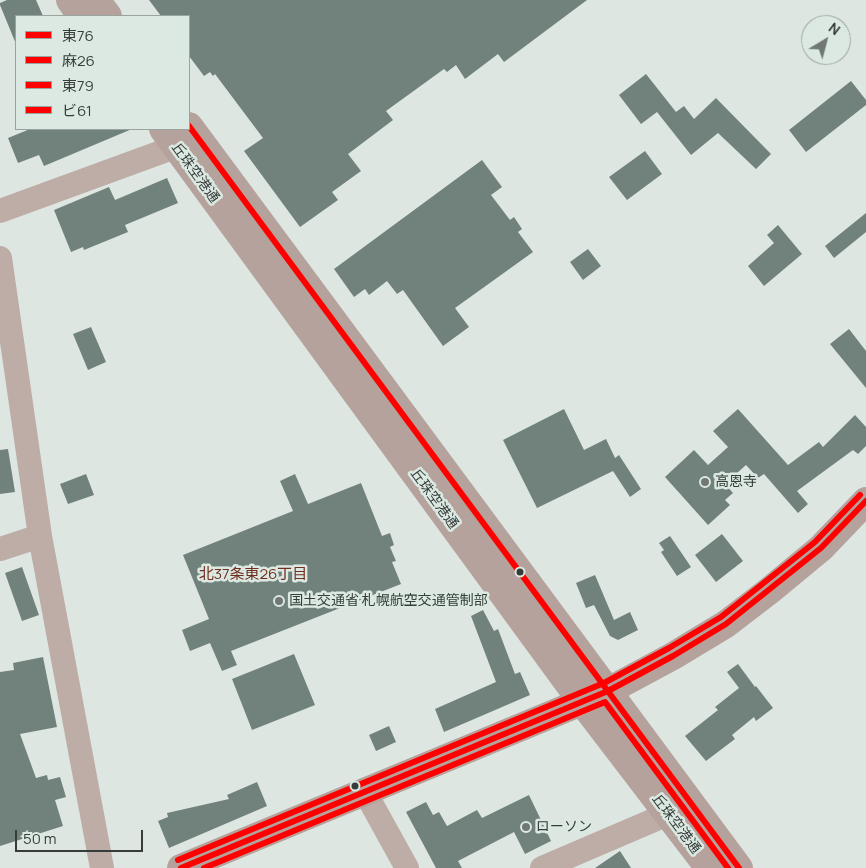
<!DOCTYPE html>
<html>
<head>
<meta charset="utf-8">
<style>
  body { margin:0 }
  #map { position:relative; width:866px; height:868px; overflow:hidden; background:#dee6e2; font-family:Manrope,"Noto Sans JP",sans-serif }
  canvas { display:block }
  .legend { position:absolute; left:15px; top:15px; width:175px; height:115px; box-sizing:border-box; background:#dbe9e2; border:1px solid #99a49e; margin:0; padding:6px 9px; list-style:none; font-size:15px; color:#363c39 }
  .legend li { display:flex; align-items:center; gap:10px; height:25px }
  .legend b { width:25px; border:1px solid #99a49e }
  .north { position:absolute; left:801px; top:15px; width:50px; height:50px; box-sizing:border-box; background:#dbe9e2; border:1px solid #99a49e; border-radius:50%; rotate:37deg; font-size:14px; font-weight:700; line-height:20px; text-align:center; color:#363c39 }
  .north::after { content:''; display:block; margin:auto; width:18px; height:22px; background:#717874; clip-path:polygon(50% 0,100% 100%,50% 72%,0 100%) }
  .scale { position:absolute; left:15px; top:830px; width:128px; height:22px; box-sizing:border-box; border:2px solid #363c39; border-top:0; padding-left:6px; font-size:15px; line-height:18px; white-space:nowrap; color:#363c39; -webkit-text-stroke:4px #dbe9e2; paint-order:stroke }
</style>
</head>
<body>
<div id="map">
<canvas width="866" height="868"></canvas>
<ul class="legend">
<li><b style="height:6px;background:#f00"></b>東76</li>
<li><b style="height:6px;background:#f00"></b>麻26</li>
<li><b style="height:6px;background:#f00"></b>東79</li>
<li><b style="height:6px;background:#f00"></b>ビ61</li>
</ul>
<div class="north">N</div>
<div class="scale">50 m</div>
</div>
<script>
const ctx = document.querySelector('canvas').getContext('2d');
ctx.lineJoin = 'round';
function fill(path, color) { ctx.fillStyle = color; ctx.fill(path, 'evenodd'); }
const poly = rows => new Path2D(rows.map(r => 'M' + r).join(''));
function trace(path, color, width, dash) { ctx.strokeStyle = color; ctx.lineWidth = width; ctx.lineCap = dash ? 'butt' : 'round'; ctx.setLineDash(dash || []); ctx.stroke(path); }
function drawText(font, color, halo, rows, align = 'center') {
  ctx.font = font + ' Manrope,"Noto Sans JP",sans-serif'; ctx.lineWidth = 5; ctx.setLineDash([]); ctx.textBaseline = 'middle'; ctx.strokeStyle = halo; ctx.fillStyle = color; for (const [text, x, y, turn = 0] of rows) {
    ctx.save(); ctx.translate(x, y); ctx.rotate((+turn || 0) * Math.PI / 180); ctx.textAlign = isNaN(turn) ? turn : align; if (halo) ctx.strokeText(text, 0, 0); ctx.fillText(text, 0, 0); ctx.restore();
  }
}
const building = poly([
  [7,0,36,0,43,16,16,16,16,44,0,5,0,3],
  [149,0,587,0,504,62,498,54,465,79,456,65,447,72,444,69,386,111,393,120,348,154,361,171,332,192,338,200,300,227,244,151,263,138,215,74,213,76,210,72,204,76,189,56,189,16,161,16],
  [646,74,676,112,684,106,694,119,716,98,771,154,756,169,718,133,691,155,657,112,641,124,619,95],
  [851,81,866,100,866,105,806,152,789,130],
  [30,129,132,129,44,166,39,155,18,163,8,138],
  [645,151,662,174,627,200,609,177],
  [482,160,502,187,491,195,510,220,514,217,522,229,518,232,533,252,455,308,469,327,443,346,403,290,397,294,387,281,369,295,365,289,354,297,334,269],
  [167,178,178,203,125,225,128,232,84,250,83,247,71,252,54,210,109,187,115,200],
  [866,213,866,232,834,258,825,246],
  [778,225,802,254,764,286,748,266,774,243,767,235],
  [588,249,601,266,583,280,570,262],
  [91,327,106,362,88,370,73,334],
  [849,329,866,351,866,388,830,344],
  [564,409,584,450,606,439,615,458,619,455,641,489,630,497,613,471,537,508,503,440],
  [738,409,788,465,819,442,823,447,855,415,866,427,866,446,858,454,853,450,797,491,808,504,798,513,764,474,758,478,746,465,725,484,733,493,725,500,730,505,708,525,665,477,694,450,708,465,728,447,713,431],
  [8,449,15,492,0,494,0,450],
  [86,474,94,495,68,504,60,484],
  [295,474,308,504,361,483,382,536,390,533,394,545,390,547,396,561,392,562,401,584,231,651,237,665,222,671,210,643,190,651,182,630,209,619,183,555,293,511,280,481],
  [722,534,743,561,716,582,695,555],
  [670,536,691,567,677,576,661,552,664,550,659,543],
  [22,567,39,615,22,621,5,573],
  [595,575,614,620,630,612,638,630,618,640,610,636,594,605,586,608,576,583],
  [483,610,494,631,498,629,515,674,520,672,530,695,444,732,435,709,496,682,471,616],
  [294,654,315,705,252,730,232,679],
  [43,657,57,727,20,734,36,778,47,775,48,780,60,777,66,797,55,800,63,826,0,846,0,672,14,670,13,663],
  [738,664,755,687,756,686,773,708,756,721,754,717,732,735,735,739,706,761,685,736,718,710,715,707,739,688,727,672],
  [389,726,396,742,376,751,369,735],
  [257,782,267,806,169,848,158,821,168,817,167,813,229,799,227,795],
  [529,795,551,841,525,854,514,832,458,861,462,868,436,868,406,812,426,802,433,815,439,812,447,826,477,810,482,818],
  [620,851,631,868,595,868]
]);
const minor = poly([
  [0,211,175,147],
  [0,258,40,536,102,868],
  [0,549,40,536],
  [365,792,407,868],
  [542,868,668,814,683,806]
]);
const major = poly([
  [70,0,81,16],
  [96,0,108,16],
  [189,126,739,868],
  [163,129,582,702,709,868],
  [181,868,608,691,673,656,726,624,769,591,821,548,866,501]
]);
const bus1 = poly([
  [181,868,608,691,673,656,726,624,821,548,866,501]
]);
const bus2 = poly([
  [189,126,739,868]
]);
const bus3 = poly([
  [204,868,605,702,728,868]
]);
const bus4 = poly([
  [178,860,604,683,669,648,721,617,815,542,860,495]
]);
const markers = [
  [705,482,5,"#717874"],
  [520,572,4.5,"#363c39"],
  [279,601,5,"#717874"],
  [355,786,4.5,"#363c39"],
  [526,827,5,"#717874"]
];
const streetNames = [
  ["丘珠空港通",195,173,54],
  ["丘珠空港通",434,499,54],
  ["丘珠空港通",676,824,53]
];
const poiNames = [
  ["高恩寺",715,482],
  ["国土交通省 札幌航空交通管制部",289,601],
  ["ローソン",536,827]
];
const neighbourhoodNames = [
  ["北37条東26丁目",253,575]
];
fill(building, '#71827d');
trace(minor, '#beaca7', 24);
trace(major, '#b5a29c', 28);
trace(bus1, '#f00', 6);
trace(bus2, '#f00', 6);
trace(bus3, '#f00', 6);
trace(bus4, '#f00', 6);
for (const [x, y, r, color] of markers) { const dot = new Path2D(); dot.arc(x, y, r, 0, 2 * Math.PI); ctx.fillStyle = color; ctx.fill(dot); trace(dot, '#dbe9e2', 2); }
drawText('14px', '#363c39', '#dbe9e2', streetNames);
drawText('14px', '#363c39', '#dbe9e2', poiNames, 'left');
drawText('15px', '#712d1d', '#dbe9e2', neighbourhoodNames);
</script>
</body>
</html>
